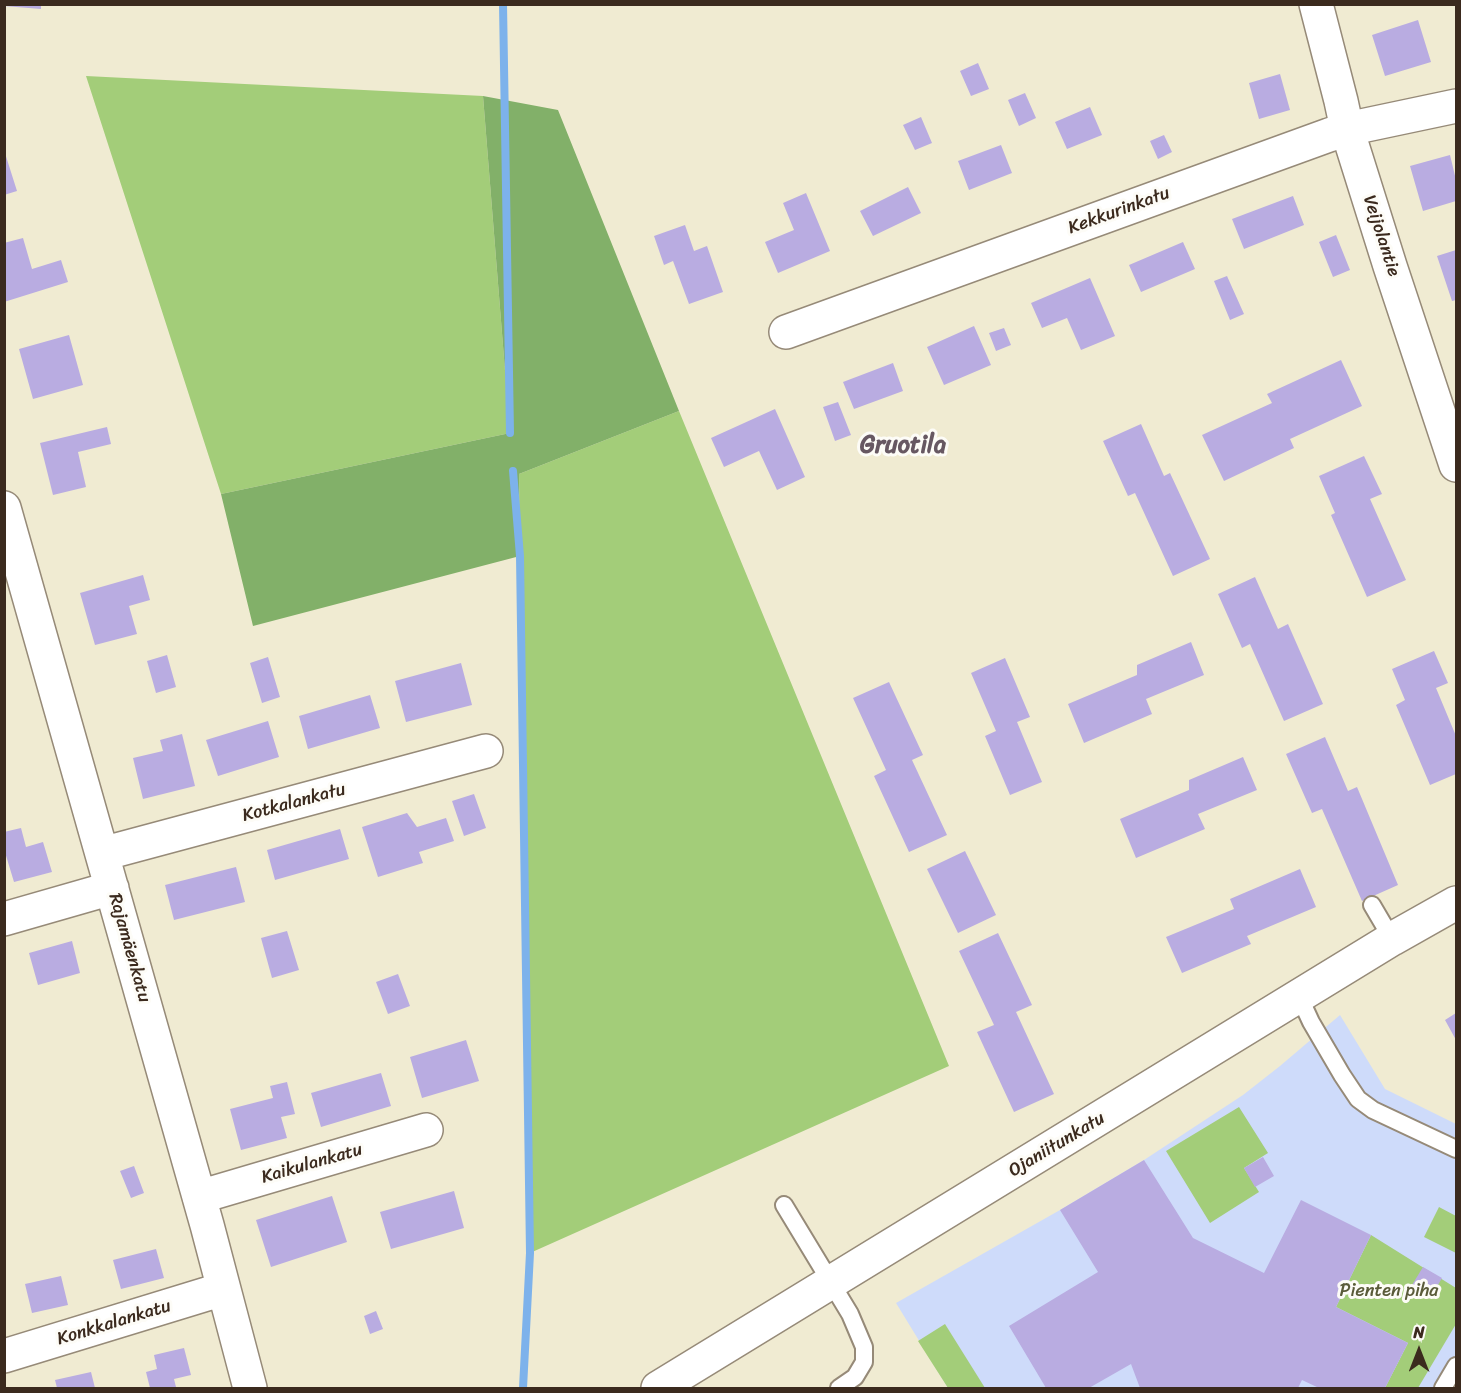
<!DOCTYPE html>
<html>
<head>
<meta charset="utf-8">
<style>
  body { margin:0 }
  #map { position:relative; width:1461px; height:1393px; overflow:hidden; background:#f0ebd2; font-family:Sriracha,sans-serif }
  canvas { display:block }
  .frame { position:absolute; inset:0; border:6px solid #3b2a1e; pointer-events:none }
  .north { position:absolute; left:1389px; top:1321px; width:60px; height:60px; -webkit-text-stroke:4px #fdfcf7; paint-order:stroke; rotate:0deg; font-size:16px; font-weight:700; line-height:24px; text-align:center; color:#3b2a1e }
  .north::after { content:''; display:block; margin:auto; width:21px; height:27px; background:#3b2a1e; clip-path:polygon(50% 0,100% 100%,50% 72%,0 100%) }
</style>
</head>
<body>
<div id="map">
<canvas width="1461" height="1393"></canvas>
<div class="frame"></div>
<div class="north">N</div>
</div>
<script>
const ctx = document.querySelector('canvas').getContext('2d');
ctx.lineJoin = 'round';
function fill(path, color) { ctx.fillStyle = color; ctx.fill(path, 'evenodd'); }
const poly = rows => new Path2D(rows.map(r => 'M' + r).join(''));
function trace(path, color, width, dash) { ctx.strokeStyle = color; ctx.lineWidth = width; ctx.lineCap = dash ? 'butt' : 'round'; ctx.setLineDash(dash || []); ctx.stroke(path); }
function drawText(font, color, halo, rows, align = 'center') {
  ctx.font = font + ' Sriracha,sans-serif'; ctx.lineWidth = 6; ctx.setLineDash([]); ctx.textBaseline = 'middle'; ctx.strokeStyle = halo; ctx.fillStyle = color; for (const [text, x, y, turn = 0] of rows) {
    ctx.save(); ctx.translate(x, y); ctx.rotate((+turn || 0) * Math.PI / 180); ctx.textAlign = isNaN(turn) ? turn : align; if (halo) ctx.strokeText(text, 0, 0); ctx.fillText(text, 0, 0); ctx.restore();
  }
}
const built = poly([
  [1340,1015,1385,1089,1456,1124,1456,1388,948,1388,896,1303,1060,1210,1144,1160,1243,1095,1280,1066]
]);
const green = poly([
  [86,76,483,96,510,433,221,494],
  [679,411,949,1066,530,1253,519,474],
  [1239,1107,1268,1153,1244,1168,1259,1192,1210,1223,1166,1151],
  [1439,1207,1456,1216,1456,1253,1424,1237],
  [1371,1235,1456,1288,1456,1324,1418,1388,1385,1388,1408,1343,1336,1307],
  [945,1324,985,1388,948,1388,918,1341]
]);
const forest = poly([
  [483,96,558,110,679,411,519,474,520,556,253,626,221,494,510,433]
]);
const stream = poly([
  [503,4,510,433],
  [513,471,520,556,530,1253,523,1388]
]);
const building = poly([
  [4,4,41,4,41,9,4,6],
  [1418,20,1431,62,1385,76,1372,35],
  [978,63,989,89,971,96,960,71],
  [1280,74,1290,110,1259,119,1249,83],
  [1025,93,1036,118,1019,126,1008,100],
  [1090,107,1102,135,1067,149,1055,122],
  [921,117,932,143,915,150,903,125],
  [1164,135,1172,152,1158,159,1150,141],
  [1001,145,1012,173,969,190,958,161],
  [4,150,17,191,4,195],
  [1450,155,1456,180,1456,201,1423,211,1410,166],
  [908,187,921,213,873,236,860,211],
  [806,193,830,251,778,273,765,242,794,230,783,203],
  [1293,196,1304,225,1244,249,1232,219],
  [685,225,694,251,707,246,723,292,689,304,673,261,664,265,654,236],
  [1336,235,1350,270,1333,277,1319,242],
  [23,238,32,269,61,260,68,282,4,302,4,243],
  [1183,242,1195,269,1141,292,1129,265],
  [1456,250,1456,300,1452,301,1437,256],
  [1227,276,1244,314,1230,320,1214,281],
  [1090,278,1115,336,1081,350,1067,318,1042,328,1031,303],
  [974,326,991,365,944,385,927,347],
  [1004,328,1011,345,996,351,989,333],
  [69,335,83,385,33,399,19,349],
  [1341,360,1362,406,1290,439,1294,448,1224,481,1202,435,1272,403,1267,394],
  [893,363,903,391,854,409,843,382],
  [838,402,851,435,835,441,823,407],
  [775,409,805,477,777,490,759,451,724,467,711,438],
  [1141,424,1164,476,1170,473,1210,559,1173,576,1135,493,1128,496,1103,441],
  [107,427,111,444,78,452,86,487,53,495,40,443],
  [1364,456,1382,494,1370,499,1406,580,1367,597,1331,515,1335,513,1319,476],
  [143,575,150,600,129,606,137,634,95,645,80,593],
  [1255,577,1278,629,1288,624,1323,704,1284,721,1250,644,1242,648,1218,594],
  [1191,642,1204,675,1146,699,1152,714,1084,743,1068,704,1137,675,1137,665],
  [1434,651,1448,683,1436,688,1456,736,1456,774,1430,785,1396,705,1405,700,1392,669],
  [167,655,176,687,156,693,147,661],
  [268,657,280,697,262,703,250,663],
  [1005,658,1030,717,1017,722,1042,782,1010,795,985,736,996,731,971,673],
  [461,663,472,705,406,722,395,681],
  [889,682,923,755,912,760,947,835,909,852,874,776,886,770,853,698],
  [370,695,380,728,308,749,299,716],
  [268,721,279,757,218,776,206,740],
  [182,734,195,786,143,799,133,758,163,751,160,740],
  [1325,737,1348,791,1357,787,1398,885,1362,901,1322,809,1312,813,1286,754],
  [1243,757,1257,790,1198,814,1205,829,1136,858,1120,819,1189,790,1189,780],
  [474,794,486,828,464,836,452,801],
  [407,813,417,827,446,818,454,841,419,852,423,863,378,877,362,827],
  [21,828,26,847,43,842,52,872,14,882,4,849,4,832],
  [340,829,349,859,275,880,267,850],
  [965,851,996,915,958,933,927,869],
  [236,867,245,902,174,920,165,885],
  [1300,869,1316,907,1247,936,1251,944,1182,973,1166,937,1234,909,1230,899],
  [287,931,299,970,272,978,261,938],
  [998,933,1032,1005,1016,1012,1054,1094,1014,1112,977,1032,994,1025,959,951],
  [72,941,80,973,38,985,29,953],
  [398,974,410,1006,388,1014,376,982],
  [1456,1013,1456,1040,1445,1020],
  [466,1040,479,1081,422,1098,410,1057],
  [381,1073,391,1106,321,1127,311,1093],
  [287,1082,295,1114,281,1117,287,1138,241,1150,230,1109,273,1098,270,1086],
  [1263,1157,1274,1176,1255,1187,1244,1168],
  [1144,1160,1193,1238,1264,1273,1301,1200,1371,1235,1336,1307,1408,1343,1385,1388,1319,1388,1302,1380,1298,1388,1140,1388,1131,1364,1089,1388,1046,1388,1009,1326,1098,1272,1060,1210],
  [134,1166,144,1193,131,1198,120,1171],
  [454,1191,464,1228,391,1249,380,1212],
  [332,1196,347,1242,271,1267,256,1220],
  [156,1249,164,1278,121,1289,113,1260],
  [1423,1267,1442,1278,1431,1297,1412,1285],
  [61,1276,68,1305,32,1313,25,1284],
  [376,1311,383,1329,370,1334,364,1316],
  [184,1348,191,1375,174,1379,176,1387,150,1388,146,1372,157,1369,154,1355],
  [91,1372,95,1388,57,1388,55,1380]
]);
const service = poly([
  [1372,905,1392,939],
  [1299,996,1311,1022,1342,1075,1358,1099,1373,1110,1456,1149],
  [784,1205,850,1314,864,1347,864,1362,855,1377,839,1388],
  [1443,1388,1456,1366]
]);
const minor = poly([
  [786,332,1329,135,1347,129,1456,106],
  [4,508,207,1225,250,1388],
  [102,854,486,751],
  [4,919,112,888],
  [199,1197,426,1130],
  [4,1356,223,1289]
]);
const tertiary = poly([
  [1316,4,1341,101,1347,129,1390,266,1456,465],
  [658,1388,1392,939,1456,903]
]);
const streetNames = [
  ["Kekkurinkatu",1119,211,-20],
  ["Veijolantie",1381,236,72],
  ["Kotkalankatu",294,803,-15],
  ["Rajamäenkatu",129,948,74],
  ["Ojaniitunkatu",1057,1145,-31],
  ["Kaikulankatu",312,1164,-16],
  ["Konkkalankatu",114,1323,-17]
];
const parkNames = [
  ["Pienten piha",1389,1291]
];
const districtNames = [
  ["Gruotila",903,446]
];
fill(built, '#cedbfa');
fill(green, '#a3cd79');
fill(forest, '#82b069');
trace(stream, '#7db2eb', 8);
fill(building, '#b9ace1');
trace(service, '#968a78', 20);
trace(minor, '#968a78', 36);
trace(tertiary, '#968a78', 36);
trace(service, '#fff', 16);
trace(minor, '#fff', 33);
trace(tertiary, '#fff', 33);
drawText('18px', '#3b2a1e', '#fdfcf7', streetNames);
drawText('18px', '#5a5b39', '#fdfcf7', parkNames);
drawText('bold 24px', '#675862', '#fdfcf7', districtNames);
</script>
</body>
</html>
